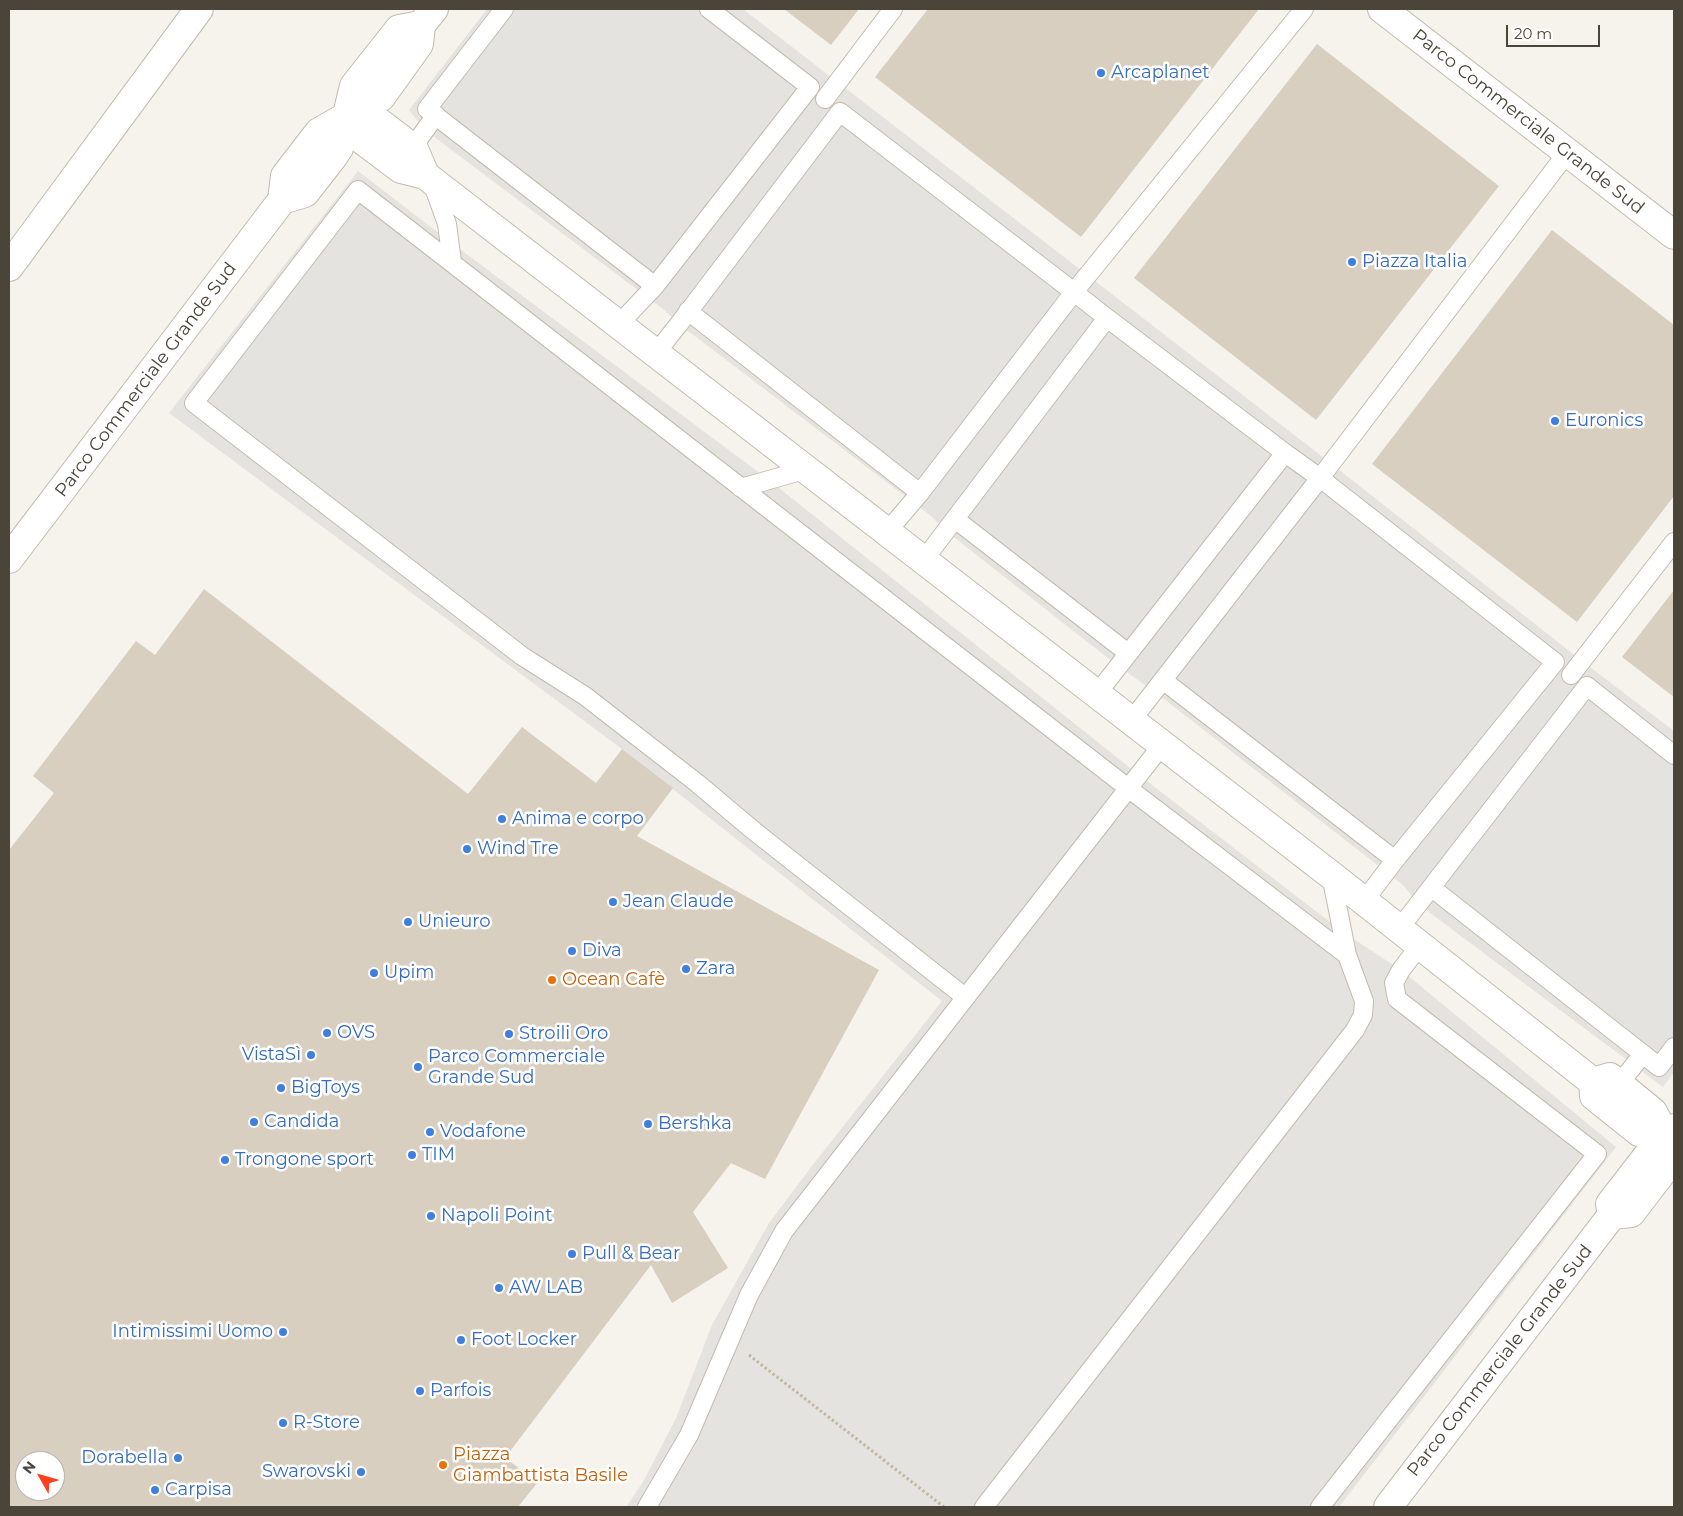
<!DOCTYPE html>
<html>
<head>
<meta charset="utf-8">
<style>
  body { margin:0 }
  #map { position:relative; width:1683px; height:1516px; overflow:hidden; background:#f6f3ec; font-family:Montserrat,sans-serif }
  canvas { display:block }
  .frame { position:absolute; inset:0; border:10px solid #4b4439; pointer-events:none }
  .north { position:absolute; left:15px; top:1451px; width:50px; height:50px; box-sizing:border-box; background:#fff; border:1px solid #b7b4b0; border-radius:50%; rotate:308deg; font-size:14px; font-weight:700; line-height:20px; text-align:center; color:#4b4439 }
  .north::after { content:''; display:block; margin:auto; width:18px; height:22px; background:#fc3f1d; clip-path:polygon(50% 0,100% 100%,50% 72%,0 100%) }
  .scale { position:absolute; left:1506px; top:25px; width:94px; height:22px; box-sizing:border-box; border:2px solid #4b4439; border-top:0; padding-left:6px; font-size:15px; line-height:18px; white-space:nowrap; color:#4b4439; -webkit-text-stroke:4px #fff; paint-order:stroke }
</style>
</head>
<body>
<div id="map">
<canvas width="1683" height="1516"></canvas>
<div class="frame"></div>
<div class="north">N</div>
<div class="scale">20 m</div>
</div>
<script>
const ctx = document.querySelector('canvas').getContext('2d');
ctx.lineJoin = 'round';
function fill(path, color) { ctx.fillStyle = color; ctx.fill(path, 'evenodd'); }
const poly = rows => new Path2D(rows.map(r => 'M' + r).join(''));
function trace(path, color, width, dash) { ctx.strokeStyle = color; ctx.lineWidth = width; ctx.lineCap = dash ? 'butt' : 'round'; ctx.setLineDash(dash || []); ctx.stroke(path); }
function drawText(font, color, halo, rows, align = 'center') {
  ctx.font = font + ' Montserrat,sans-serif'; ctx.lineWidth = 5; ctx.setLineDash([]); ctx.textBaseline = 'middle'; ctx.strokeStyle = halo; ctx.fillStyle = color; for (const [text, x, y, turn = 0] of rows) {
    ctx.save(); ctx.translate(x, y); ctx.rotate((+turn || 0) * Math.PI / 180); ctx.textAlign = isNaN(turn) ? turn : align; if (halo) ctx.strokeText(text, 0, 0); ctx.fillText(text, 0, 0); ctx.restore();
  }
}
const parking = poly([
  [487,9,743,9,1319,454,1582,661,1674,731,1674,1072,1663,1087,1418,904,1403,885,1155,692,1118,666,946,531,931,516,679,324,663,309,425,130,409,110],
  [358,171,449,241,769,480,1139,775,1343,932,1401,970,1616,1147,1339,1507,626,1507,643,1482,676,1418,712,1325,769,1223,815,1162,942,1001,622,749,169,413]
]);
const building = poly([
  [784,9,859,9,831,45],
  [928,9,1259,9,1081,237,875,77],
  [1317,44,1499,186,1316,420,1134,278],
  [1552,230,1674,325,1674,496,1577,622,1372,464],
  [204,589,468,794,522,727,596,783,622,749,673,788,637,836,879,970,765,1179,731,1163,693,1212,728,1268,672,1303,651,1265,505,1458,538,1482,518,1507,9,1507,9,850,54,793,33,776,136,641,155,655],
  [25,1461,55,1461,55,1491,25,1491],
  [1674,590,1674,697,1622,657]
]);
const path = poly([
  [749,1355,944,1507]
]);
const service = poly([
  [504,9,427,109,655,286],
  [825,99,893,9],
  [412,148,436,115],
  [432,182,447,224,452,262],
  [688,311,920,493],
  [1107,318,1074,292,1304,9],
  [618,325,655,286,810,87,709,9],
  [655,354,679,324,840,112,1074,292,920,493,886,533],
  [1285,453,1320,478,1567,153],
  [741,488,804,470],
  [955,519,1128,653],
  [923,561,1107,318,1285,453,1096,695],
  [1571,675,1674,542],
  [1164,681,1395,860],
  [1131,721,1320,478,1555,662,1395,860,1364,901],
  [1432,888,1643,1054],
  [1399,929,1587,686,1674,755],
  [965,997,754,831,697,783,585,696,522,656,194,403,358,190,1128,788,1347,955],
  [1619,1084,1643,1054,1659,1067,1674,1047],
  [647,1507,689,1435,749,1295,784,1231,1162,745],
  [984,1507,1355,1030,1363,1015,1364,1001,1347,955,1331,875],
  [1320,1507,1597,1154,1397,999,1394,983,1401,970,1420,945]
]);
const minor = poly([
  [1382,9,1674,235],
  [346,116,361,139,401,169,425,175,1331,875,1593,1082],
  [346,116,376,120,414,149,425,175],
  [282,200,305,193,333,157,339,148,354,86,399,29,421,25],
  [9,267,199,9],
  [9,559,282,200,285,176,319,132,381,97,419,44,421,25,434,9],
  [1593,1082,1610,1077,1653,1112,1668,1140],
  [1593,1082,1594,1096,1639,1132,1668,1140],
  [1612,1215,1610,1204,1648,1155,1674,1137],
  [1388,1507,1612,1215,1631,1213,1667,1166,1668,1140,1674,1128]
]);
const markers = [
  [1101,73,5,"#3f7fe0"],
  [1352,262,5,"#3f7fe0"],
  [1555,421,5,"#3f7fe0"],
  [502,819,5,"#3f7fe0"],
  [467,849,5,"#3f7fe0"],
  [613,902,5,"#3f7fe0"],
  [408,922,5,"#3f7fe0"],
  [572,951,5,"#3f7fe0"],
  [686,969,5,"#3f7fe0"],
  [374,973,5,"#3f7fe0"],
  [552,980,5,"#e8710a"],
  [327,1033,5,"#3f7fe0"],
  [509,1034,5,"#3f7fe0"],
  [311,1055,5,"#3f7fe0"],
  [418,1067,5,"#3f7fe0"],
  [281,1088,5,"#3f7fe0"],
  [254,1122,5,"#3f7fe0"],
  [648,1124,5,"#3f7fe0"],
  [430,1132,5,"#3f7fe0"],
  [412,1155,5,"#3f7fe0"],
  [225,1160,5,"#3f7fe0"],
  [431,1216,5,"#3f7fe0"],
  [572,1254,5,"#3f7fe0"],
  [499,1288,5,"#3f7fe0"],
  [283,1332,5,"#3f7fe0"],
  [461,1340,5,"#3f7fe0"],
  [420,1391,5,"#3f7fe0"],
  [283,1423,5,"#3f7fe0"],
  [178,1458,5,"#3f7fe0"],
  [443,1465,5,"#e8710a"],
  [361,1472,5,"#3f7fe0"],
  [155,1490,5,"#3f7fe0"]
];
const shopNames = [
  ["Arcaplanet",1111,73],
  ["Piazza Italia",1362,262],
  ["Euronics",1565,421],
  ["Anima e corpo",512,819],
  ["Wind Tre",477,849],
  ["Jean Claude",623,902],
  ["Unieuro",418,922],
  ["Diva",582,951],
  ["Zara",696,969],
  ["Upim",384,973],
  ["OVS",337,1033],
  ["Stroili Oro",519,1034],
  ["VistaSì",301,1055,"right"],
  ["Parco Commerciale",428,1057],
  ["Grande Sud",428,1078],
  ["BigToys",291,1088],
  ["Candida",264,1122],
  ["Bershka",658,1124],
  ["Vodafone",440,1132],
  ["TIM",422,1155],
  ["Trongone sport",235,1160],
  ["Napoli Point",441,1216],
  ["Pull & Bear",582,1254],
  ["AW LAB",509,1288],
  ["Intimissimi Uomo",273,1332,"right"],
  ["Foot Locker",471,1340],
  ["Parfois",430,1391],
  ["R-Store",293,1423],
  ["Dorabella",168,1458,"right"],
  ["Swarovski",351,1472,"right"],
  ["Carpisa",165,1490]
];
const streetNames = [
  ["Parco Commerciale Grande Sud",1528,122,38],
  ["Parco Commerciale Grande Sud",146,380,-53],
  ["Parco Commerciale Grande Sud",1500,1361,-52]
];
const foodNames = [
  ["Ocean Cafè",562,980],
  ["Piazza",453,1455],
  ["Giambattista Basile",453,1476]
];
fill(parking, '#e5e3e0');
fill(building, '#d8cfc1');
trace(service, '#c2bbae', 20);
trace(minor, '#c2bbae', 30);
trace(path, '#c4b79f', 3, [2.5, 2.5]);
trace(service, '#fff', 18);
trace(minor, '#fff', 28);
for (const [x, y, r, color] of markers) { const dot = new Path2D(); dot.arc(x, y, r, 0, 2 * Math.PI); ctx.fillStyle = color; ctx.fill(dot); trace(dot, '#fff', 2); }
drawText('18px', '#366cbe', '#fff', shopNames, 'left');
drawText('18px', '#4b4439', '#fff', streetNames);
drawText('18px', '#c56008', '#fff', foodNames, 'left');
</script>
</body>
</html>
